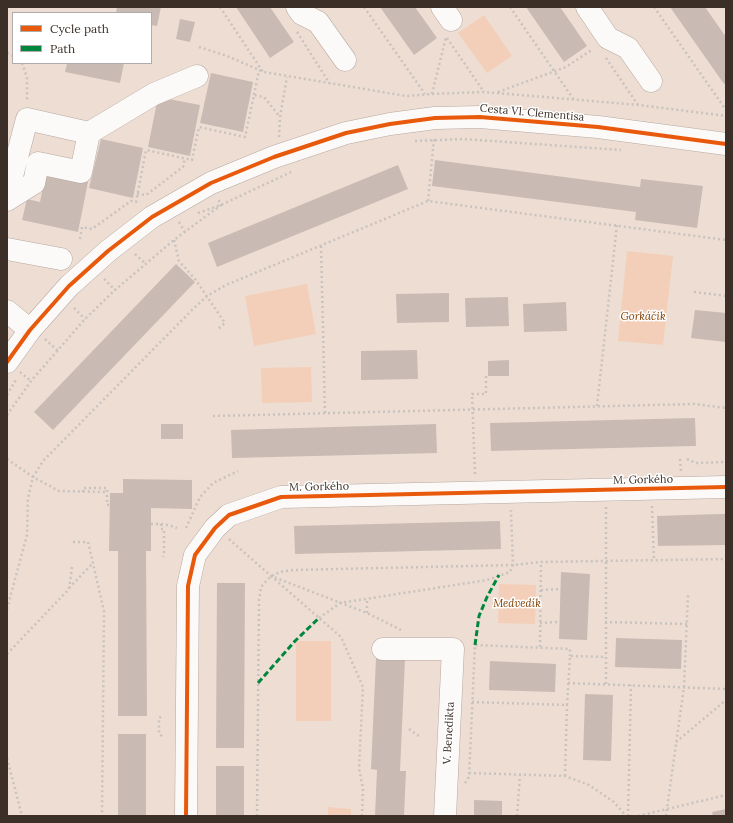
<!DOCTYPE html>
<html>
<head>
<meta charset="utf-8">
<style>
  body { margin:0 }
  #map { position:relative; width:733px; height:823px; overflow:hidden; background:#eeddd2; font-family:Lora,serif }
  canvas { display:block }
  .frame { position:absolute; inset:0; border:8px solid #3b2f27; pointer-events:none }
  .legend { position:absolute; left:12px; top:12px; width:140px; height:52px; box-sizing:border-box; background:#fff; border:1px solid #b1aca9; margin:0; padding:5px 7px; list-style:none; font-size:12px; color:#3b2f27 }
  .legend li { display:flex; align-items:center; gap:8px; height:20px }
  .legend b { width:20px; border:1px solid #b1aca9 }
</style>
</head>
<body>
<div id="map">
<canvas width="733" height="823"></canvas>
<div class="frame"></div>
<ul class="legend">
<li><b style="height:5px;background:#e8590c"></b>Cycle path</li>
<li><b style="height:5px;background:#00873e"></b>Path</li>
</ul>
</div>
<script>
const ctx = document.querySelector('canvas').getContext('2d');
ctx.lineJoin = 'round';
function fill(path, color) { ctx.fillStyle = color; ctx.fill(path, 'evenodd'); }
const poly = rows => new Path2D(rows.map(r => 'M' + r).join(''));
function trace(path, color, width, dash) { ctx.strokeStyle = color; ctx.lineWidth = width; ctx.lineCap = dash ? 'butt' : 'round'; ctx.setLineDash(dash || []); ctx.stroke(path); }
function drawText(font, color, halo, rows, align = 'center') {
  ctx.font = font + ' Lora,serif'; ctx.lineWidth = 3; ctx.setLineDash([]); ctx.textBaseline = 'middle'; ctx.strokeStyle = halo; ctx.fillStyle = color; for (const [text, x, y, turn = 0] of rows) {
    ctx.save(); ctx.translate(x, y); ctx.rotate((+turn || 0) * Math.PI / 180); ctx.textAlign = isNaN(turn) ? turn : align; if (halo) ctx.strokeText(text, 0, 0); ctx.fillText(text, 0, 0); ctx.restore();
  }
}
const green = poly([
  [484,15,512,56,487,73,458,33],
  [627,251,673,256,663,345,618,341],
  [307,284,316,334,254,346,245,296],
  [311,367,312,402,262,403,261,368],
  [499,584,536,585,535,624,498,623],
  [296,641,331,641,331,721,296,721],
  [328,807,351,809,351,816,328,816]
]);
const building = poly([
  [117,7,161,7,157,26,151,25,151,13,116,13],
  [236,7,270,7,294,42,270,58],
  [380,7,415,7,437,38,414,55],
  [526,7,560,7,587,46,564,62],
  [670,7,705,7,726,37,726,83,724,84],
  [180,19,195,22,190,42,176,39],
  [67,63,124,63,120,83,65,72],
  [211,73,253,82,243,132,200,123],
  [158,97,200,105,190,156,148,147],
  [101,139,143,148,133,198,89,188],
  [435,160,640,187,641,179,703,186,697,228,635,220,636,212,432,186],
  [398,165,408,189,217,267,208,243],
  [46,173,88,182,78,232,22,220,27,199,40,202],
  [176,264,195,282,53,430,34,412],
  [449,293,449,322,397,323,396,294],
  [508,297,509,326,466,327,465,298],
  [566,302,567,331,524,332,523,304],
  [695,310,726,313,726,342,691,338],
  [417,350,418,379,361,380,361,351],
  [509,360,509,376,488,376,488,361],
  [695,418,696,446,491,451,490,423],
  [161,424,183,424,183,439,161,439],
  [436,424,437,453,232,458,231,430],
  [123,479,192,480,192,509,151,508,151,551,146,551,147,716,118,716,118,551,109,551,110,493,123,493],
  [719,514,726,514,726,545,658,546,657,516],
  [500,521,501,549,295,554,294,526],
  [561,572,590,574,587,640,559,639],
  [217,583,245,583,244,748,216,748],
  [616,638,682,640,681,669,615,667],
  [376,658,405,659,400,771,406,771,404,816,375,816,377,770,371,769],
  [490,661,556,664,555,692,489,690],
  [585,694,613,695,611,761,583,760],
  [118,734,146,734,146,816,118,816],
  [216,766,244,766,244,816,216,816],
  [474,800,502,801,502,816,474,816],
  [726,809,726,816,713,816,712,812]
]);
const path = poly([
  [220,7,263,72],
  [364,7,425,94],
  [510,7,574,100],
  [654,7,726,110],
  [297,32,330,84],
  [447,38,484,92],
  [199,47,227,56,264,72,406,96,432,94,484,92,639,105,726,116],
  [7,53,13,56],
  [606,58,638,105],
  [22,63,27,78,27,102],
  [498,92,566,67,593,49],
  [432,94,446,37,446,36],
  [254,95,259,70],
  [279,137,280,117,287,77],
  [415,141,463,139,621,150],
  [137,194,146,195,183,167,185,158],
  [428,201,434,139],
  [198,213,221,205,291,172],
  [179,222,185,232],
  [80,239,82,227,92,229,131,201,136,202,146,150,192,160,199,127,245,137,254,95,264,97,280,117],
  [174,240,179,261,195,279,225,323,218,329],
  [321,246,325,414],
  [135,254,146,264],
  [104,279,115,290],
  [694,292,726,296],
  [74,308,85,319],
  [45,339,58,351],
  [20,372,31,381],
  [7,395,17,378],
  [597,406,617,225],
  [7,415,31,381,85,319,115,290,174,240,221,205,218,199],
  [213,416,694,404,726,408],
  [7,459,33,477,59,491,107,492],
  [680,459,681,471],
  [687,459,696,463,726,462],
  [475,474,472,394,486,394,486,376],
  [83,492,83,488,107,488,107,505,109,505],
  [652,506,654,561],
  [151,524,161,524,161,529,164,529,164,552,163,557],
  [161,524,168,525,177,528],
  [186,528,200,497,213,483,238,471],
  [229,539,271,576,367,613,401,630],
  [73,542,88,542,104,611,102,816],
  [271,576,341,637,363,687,359,768,363,789,362,816],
  [69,588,93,563],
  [541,590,561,589],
  [7,609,27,535,28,498,33,477,43,461,193,309,207,296,226,285,428,201,726,240],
  [367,613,367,600],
  [319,618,340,603,487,580,510,572,513,565,511,510],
  [605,622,687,624],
  [540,623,559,622],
  [540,647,541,562],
  [7,654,69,589,72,567],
  [568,683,726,689],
  [606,684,606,507],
  [472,702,567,705,570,656,606,657],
  [409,729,420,737],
  [162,736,159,734,159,718,162,716],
  [676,742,726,700],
  [7,758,22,816],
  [469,773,565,776,589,785,614,802,626,816],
  [565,776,567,705],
  [465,783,469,777,475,645,570,649,570,656],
  [257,816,259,600,261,587,271,576,280,572,293,570,513,565,541,562,726,559],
  [517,816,520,775],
  [628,816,631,685],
  [638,816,726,795],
  [666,816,684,687,688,595]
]);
const minor = poly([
  [297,7,302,14,318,22,345,60],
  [442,7,451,20],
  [587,7,608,38,628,48,651,81],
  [7,195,27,119,89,133],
  [7,200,34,183,38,163,81,172,89,133,154,94,197,76],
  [7,249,61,259],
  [7,311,30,330],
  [7,362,30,330,69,286,108,251,152,217,211,183,274,157,346,133,390,124,435,118,480,117,598,127,726,144],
  [383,649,453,649,445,816],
  [186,816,188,586,195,555,215,528,229,515,281,497,726,487]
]);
const quiet = poly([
  [475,645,479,616,487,597,499,575],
  [258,683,295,641,319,618]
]);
const cycleway = poly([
  [7,362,30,330,69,286,108,251,152,217,211,183,274,157,346,133,390,124,435,118,480,117,598,127,726,144],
  [186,816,188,586,195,555,215,528,229,515,281,497,726,487]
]);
const streetNames = [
  ["Cesta Vl. Clementisa",532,113,5],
  ["M. Gorkého",643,480,-1],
  ["M. Gorkého",319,487,-1],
  ["V. Benedikta",449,733,-87]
];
const parkNames = [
  ["Gorkáčik",643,317],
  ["Medvedík",517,604]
];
fill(green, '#f3cfb9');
fill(building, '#c9bbb3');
trace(minor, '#b5a8a0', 23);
trace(path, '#c8c3bf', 2.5, [2, 3]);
trace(minor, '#fcfaf8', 22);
trace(quiet, '#00873e', 3, [6, 3]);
trace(cycleway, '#e8590c', 4);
drawText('11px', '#3b2f27', '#fff', streetNames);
drawText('italic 11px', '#844105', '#fff', parkNames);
</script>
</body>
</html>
